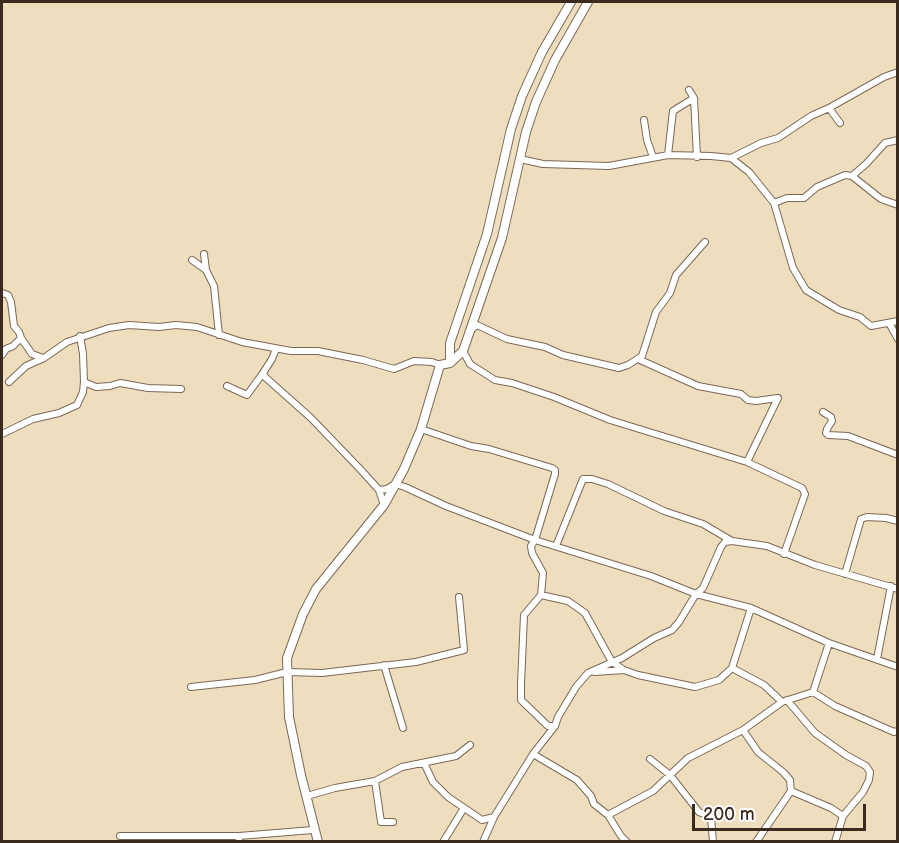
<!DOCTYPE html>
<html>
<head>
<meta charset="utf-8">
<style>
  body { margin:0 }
  #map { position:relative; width:899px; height:843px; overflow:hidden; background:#efdebd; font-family:"Balsamiq Sans",sans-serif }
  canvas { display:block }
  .frame { position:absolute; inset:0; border:3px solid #3b2a1e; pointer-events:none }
  .scale { position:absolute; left:692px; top:804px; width:174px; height:27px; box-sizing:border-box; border:3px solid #3b2a1e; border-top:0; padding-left:8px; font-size:18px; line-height:21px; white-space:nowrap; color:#3b2a1e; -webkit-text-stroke:4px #fff; paint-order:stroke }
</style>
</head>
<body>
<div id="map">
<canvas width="899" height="843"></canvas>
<div class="frame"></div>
<div class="scale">200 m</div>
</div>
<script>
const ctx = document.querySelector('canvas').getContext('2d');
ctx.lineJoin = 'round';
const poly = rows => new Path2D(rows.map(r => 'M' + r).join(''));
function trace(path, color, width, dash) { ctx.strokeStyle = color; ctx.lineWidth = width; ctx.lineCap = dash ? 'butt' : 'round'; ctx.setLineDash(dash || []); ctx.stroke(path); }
const minor = poly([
  [689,90,694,98,697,157],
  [829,108,884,77,898,72],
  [644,120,647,140,653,157,651,158],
  [668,155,673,111,694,98],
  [731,158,761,143,778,138,811,116,829,108,840,123],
  [520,159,543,164,609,166,668,155,711,156,731,158,749,172,774,203,793,268,806,290,839,310,860,317,871,326,898,321],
  [852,176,866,164,885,143,898,140],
  [774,203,787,198,804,198,817,187,845,175,852,176,881,199,898,205],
  [204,254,206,270,214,286,219,335],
  [192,260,206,270],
  [2,293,8,295,11,302,14,326,19,332,21,338,32,354,43,358],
  [889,323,898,339],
  [471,330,477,325,507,339,545,347,563,355,619,368,628,365,642,356,656,312,670,293,676,275,705,242],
  [276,349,272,359,263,373,265,377,311,418,360,469,379,490,384,505],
  [463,351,470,364,495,380,512,383,554,397,610,420,747,462,802,488,805,494,784,554],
  [2,355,6,349,13,346,21,338],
  [638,359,698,386,741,394,748,400,756,401,778,398,747,462],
  [9,382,26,366,44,358,67,342,109,328,129,325,159,327,176,325,197,327,242,342,291,351,318,351,363,360,394,369,414,361,432,362,440,365],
  [84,382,96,387,110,386,120,383,148,388,181,389],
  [227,386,247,395,263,373],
  [823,412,831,417,832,421,827,429,826,433,828,435,848,436,898,455],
  [421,429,471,446,489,449,552,468,555,470,555,474,535,540,531,546,532,553,543,573,541,595,524,615,521,684,521,700,548,726,555,726],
  [2,434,33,419,59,413,77,405,83,392,84,382,83,354,80,336],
  [379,490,387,489,395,484,405,487,446,506,535,540,651,576,696,594,751,608,829,643,898,667],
  [556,546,583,479,592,479,608,484,664,511,703,524,732,541],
  [845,574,861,519,867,517,886,518,898,521],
  [541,595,568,601,585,613,612,662,624,670],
  [877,659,891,586],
  [384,665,403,728],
  [595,672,624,670,638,675,695,687,719,680,732,668],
  [191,687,255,680,287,672,322,673,416,662,464,650,459,597],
  [813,692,835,706,894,732,898,731],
  [787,700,815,733,846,755,866,766,870,772,869,780,863,792,843,816,835,842],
  [785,701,813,692,829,643],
  [743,730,758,752,783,772,790,780,791,791,756,842],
  [533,754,555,726,558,717,576,687,588,673,622,658,654,638,672,630,679,622,696,594,703,588,721,547,725,542,732,541,767,546,815,565,898,589],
  [650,759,670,775,699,812,711,817,713,842],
  [424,763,433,782,448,797,482,820,494,817],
  [375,781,381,822,393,822],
  [791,791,831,808,843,816],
  [307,796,335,788,375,781,402,767,456,756,470,745],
  [608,815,621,836,627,842],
  [120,836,239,836],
  [239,842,239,836,313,830],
  [443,842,464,808],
  [483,842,494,817,533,754,577,780,591,796,594,804,608,815,653,791,688,758,743,730,782,702,764,685,732,668,751,608]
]);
const major = poly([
  [450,363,450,343,487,234,511,129,522,96,542,52,571,2],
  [318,842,301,775,289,717,287,658,303,614,316,589,384,505,404,469,421,429,440,365,450,363,463,351,502,238,526,132,536,102,555,60,588,2]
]);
trace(minor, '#7a6956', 8);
trace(major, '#7a6956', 10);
trace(minor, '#fff', 6);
trace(major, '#fff', 8);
</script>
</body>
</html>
